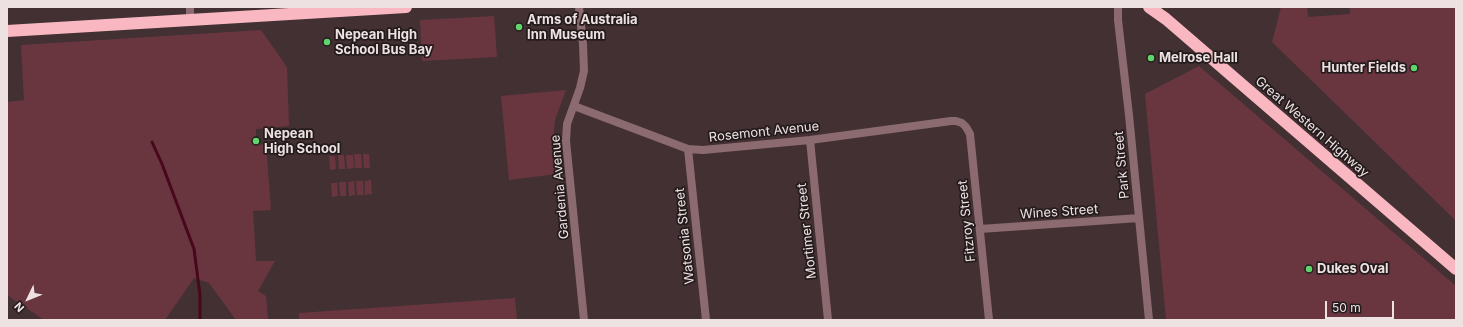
<!DOCTYPE html>
<html>
<head>
<meta charset="utf-8">
<style>
  body { margin:0 }
  #map { position:relative; width:1463px; height:327px; overflow:hidden; background:#433033; font-family:Inter,sans-serif }
  canvas { display:block }
  .frame { position:absolute; inset:0; border:8px solid #ede1e2; pointer-events:none }
  .north { position:absolute; left:8px; top:279px; width:40px; height:40px; -webkit-text-stroke:3px #241b1c; paint-order:stroke; rotate:227deg; font-size:11px; font-weight:700; line-height:16px; text-align:center; color:#ede1e2 }
  .north::after { content:''; display:block; margin:auto; width:14px; height:18px; background:#ede1e2; clip-path:polygon(50% 0,100% 100%,50% 72%,0 100%) }
  .scale { position:absolute; left:1325px; top:301px; width:69px; height:18px; box-sizing:border-box; border:2px solid #ede1e2; border-top:0; padding-left:5px; font-size:12px; line-height:14px; white-space:nowrap; color:#ede1e2; -webkit-text-stroke:3px #241b1c; paint-order:stroke }
</style>
</head>
<body>
<div id="map">
<canvas width="1463" height="327"></canvas>
<div class="frame"></div>
<div class="north">N</div>
<div class="scale">50 m</div>
</div>
<script>
const ctx = document.querySelector('canvas').getContext('2d');
ctx.lineJoin = 'round';
function fill(path, color) { ctx.fillStyle = color; ctx.fill(path, 'evenodd'); }
const poly = rows => new Path2D(rows.map(r => 'M' + r).join(''));
function trace(path, color, width, dash) { ctx.strokeStyle = color; ctx.lineWidth = width; ctx.lineCap = dash ? 'butt' : 'round'; ctx.setLineDash(dash || []); ctx.stroke(path); }
function drawText(font, color, halo, rows, align = 'center') {
  ctx.font = font + ' Inter,sans-serif'; ctx.lineWidth = 3.5; ctx.setLineDash([]); ctx.textBaseline = 'middle'; ctx.strokeStyle = halo; ctx.fillStyle = color; for (const [text, x, y, turn = 0] of rows) {
    ctx.save(); ctx.translate(x, y); ctx.rotate((+turn || 0) * Math.PI / 180); ctx.textAlign = isNaN(turn) ? turn : align; if (halo) ctx.strokeText(text, 0, 0); ctx.fillText(text, 0, 0); ctx.restore();
  }
}
const green = poly([
  [1281,7,1307,7,1308,17,1350,14,1350,7,1456,7,1456,221,1272,42],
  [494,16,497,57,422,61,420,20],
  [261,30,287,67,289,126,256,129,256,145,266,144,271,210,253,211,256,261,275,261,258,291,266,296,268,320,236,320,209,283,194,278,165,320,44,320,7,295,7,102,24,100,21,45],
  [1199,66,1456,286,1456,320,1166,320,1145,94],
  [566,90,555,120,554,131,557,174,509,180,501,96],
  [354,154,361,154,362,168,355,168],
  [363,154,369,154,370,168,364,168],
  [338,155,344,155,345,169,339,169],
  [346,155,353,155,354,168,347,169],
  [329,156,335,156,336,169,330,170],
  [371,180,372,194,365,195,365,181],
  [354,181,355,195,349,196,348,182],
  [356,181,363,181,364,195,357,195],
  [339,182,346,182,346,196,340,196],
  [331,183,337,183,338,196,332,197],
  [515,298,517,320,299,320,299,313]
]);
const stream = poly([
  [152,142,162,164,194,249,200,295,200,320]
]);
const street = poly([
  [190,7,190,21],
  [579,7,583,44,584,71,580,88,567,124,566,141,584,320],
  [1118,7,1118,20,1129,115,1149,320],
  [574,106,688,149,703,150,810,140,951,121,956,121,962,123,966,127,970,134,989,320],
  [810,140,828,320],
  [688,149,706,320],
  [980,229,1139,218]
]);
const highway = poly([
  [1149,7,1166,19,1456,269],
  [7,31,406,7]
]);
const markers = [
  [519,27,4,"#60d56b"],
  [327,42,4,"#60d56b"],
  [1151,58,4,"#60d56b"],
  [1414,68,4,"#60d56b"],
  [256,141,4,"#60d56b"],
  [1309,269,4,"#60d56b"]
];
const poiNames = [
  ["Arms of Australia",527,20],
  ["Inn Museum",527,35],
  ["Nepean High",335,35],
  ["School Bus Bay",335,50],
  ["Melrose Hall",1159,58],
  ["Hunter Fields",1406,68,"right"],
  ["Nepean",264,134],
  ["High School",264,149],
  ["Dukes Oval",1317,269]
];
const streetNames = [
  ["Great Western Highway",1312,127,41],
  ["Rosemont Avenue",764,132,-6],
  ["Park Street",1122,165,-95],
  ["Gardenia Avenue",560,187,-95],
  ["Wines Street",1059,212,-4],
  ["Fitzroy Street",967,221,-96],
  ["Mortimer Street",807,231,-96],
  ["Watsonia Street",685,236,-96]
];
fill(green, '#693640');
trace(stream, '#48071b', 3);
trace(street, '#8c6b70', 8);
trace(highway, '#f9b8c1', 12);
for (const [x, y, r, color] of markers) { const dot = new Path2D(); dot.arc(x, y, r, 0, 2 * Math.PI); ctx.fillStyle = color; ctx.fill(dot); trace(dot, '#241b1c', 1.5); }
drawText('bold 13px', '#ede1e2', '#241b1c', poiNames, 'left');
drawText('13px', '#ede1e2', '#241b1c', streetNames);
</script>
</body>
</html>
